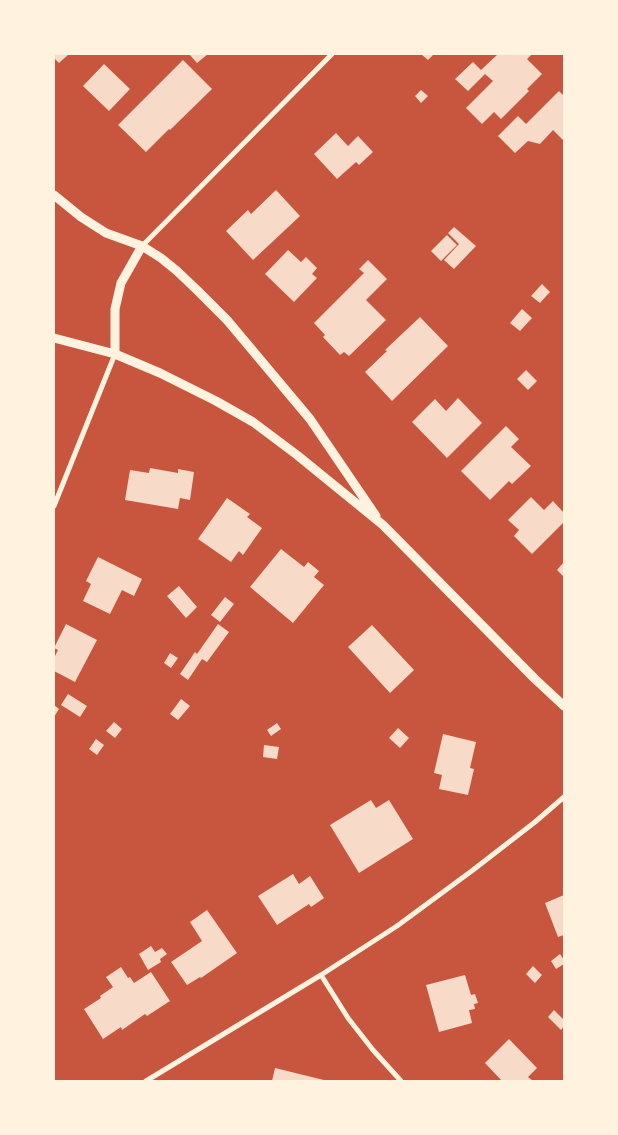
<!DOCTYPE html>
<html>
<head>
<meta charset="utf-8">
<style>
  body { margin:0 }
  #map { position:relative; width:618px; height:1135px; overflow:hidden; background:#c8553d; font-family:"Varela Round",sans-serif }
  canvas { display:block }
  .frame { position:absolute; inset:0; border:55px solid #fff3e0; pointer-events:none }
</style>
</head>
<body>
<div id="map">
<canvas width="618" height="1135"></canvas>
<div class="frame"></div>
</div>
<script>
const ctx = document.querySelector('canvas').getContext('2d');
ctx.lineJoin = 'round';
function fill(path, color) { ctx.fillStyle = color; ctx.fill(path, 'evenodd'); }
const poly = rows => new Path2D(rows.map(r => 'M' + r).join(''));
function trace(path, color, width, dash) { ctx.strokeStyle = color; ctx.lineWidth = width; ctx.lineCap = dash ? 'butt' : 'round'; ctx.setLineDash(dash || []); ctx.stroke(path); }
const building = poly([
  [54,54,69,54,59,63,54,58],
  [189,54,208,54,197,63],
  [421,54,434,54,428,60],
  [498,54,532,54,527,59,542,74,527,89,529,91,501,119,494,112,482,124,466,108,493,81,485,74,468,91,455,79,473,62,481,70],
  [183,60,212,89,170,130,169,129,146,152,118,125],
  [104,64,130,89,109,111,83,86],
  [421,90,428,96,421,103,415,96],
  [559,91,564,96,564,141,553,130,540,144,528,141,515,153,498,136,518,116,526,124],
  [336,133,348,146,358,136,373,152,359,165,356,162,337,179,314,154],
  [276,190,300,216,253,260,226,231,248,210,251,214],
  [454,227,476,246,454,269,444,260,459,244,448,233],
  [447,235,457,245,441,261,431,251],
  [288,250,301,262,306,257,317,268,312,274,317,278,294,302,265,274],
  [368,260,387,279,366,300,386,320,349,356,344,352,340,355,323,337,325,335,314,323,364,273,359,269],
  [542,284,550,292,540,303,531,296],
  [522,309,532,318,520,331,510,323],
  [420,317,448,346,392,401,365,372,387,351,385,350],
  [526,370,537,381,528,390,517,379],
  [458,398,482,423,447,458,412,422,435,399,446,411],
  [506,426,519,439,511,447,531,466,512,484,509,481,490,500,461,471],
  [150,468,178,473,178,469,194,472,190,500,180,498,178,509,125,500,130,470,149,473],
  [531,497,544,510,553,501,564,513,564,522,532,554,514,536,519,530,508,520],
  [227,498,250,514,247,517,262,528,243,555,239,551,231,562,198,539],
  [281,549,304,567,308,562,319,571,314,577,324,585,293,623,250,587],
  [98,557,142,579,134,596,122,590,110,614,83,601,91,584,86,581],
  [564,562,564,577,557,570],
  [179,586,197,607,186,618,167,596],
  [225,597,234,604,220,622,211,615],
  [66,624,97,640,75,682,54,671,54,658,58,650,54,648],
  [218,624,229,632,207,662,202,659,188,680,180,674,195,652,197,654],
  [372,625,414,670,390,693,348,647],
  [170,653,178,658,171,668,164,663],
  [68,694,87,706,80,717,61,705],
  [181,699,190,706,178,720,170,714],
  [54,705,59,709,54,717],
  [114,722,122,729,115,738,106,731],
  [277,723,281,729,271,736,267,730],
  [398,728,409,738,400,748,389,738],
  [443,734,476,742,470,768,474,769,468,795,439,789,442,775,434,773],
  [96,739,104,745,97,755,89,749],
  [264,745,279,747,277,759,263,757],
  [371,800,376,808,389,800,413,839,359,873,330,825],
  [293,874,299,884,310,876,324,898,311,907,309,904,277,925,258,896],
  [564,895,564,935,558,937,545,903],
  [207,910,237,953,201,978,200,977,187,985,171,962,202,941,190,922],
  [151,946,155,952,162,948,167,954,160,959,161,962,148,970,139,954],
  [560,954,564,960,564,964,556,969,551,961],
  [533,966,542,975,535,983,526,974],
  [121,967,128,978,130,977,134,983,151,972,170,1001,147,1016,145,1014,122,1030,121,1027,103,1039,84,1009,101,998,100,996,113,987,106,977],
  [465,975,471,995,475,994,478,1003,474,1004,475,1009,469,1010,472,1023,439,1032,426,985],
  [554,1010,564,1020,564,1026,561,1030,548,1017],
  [509,1039,537,1068,528,1077,533,1081,502,1081,485,1063],
  [275,1068,328,1081,272,1081]
]);
const minor = poly([
  [142,246,332,54],
  [54,506,115,354],
  [321,975,348,1018,373,1050,401,1081],
  [146,1081,321,975,397,926,473,870,535,822,564,797]
]);
const tertiary = poly([
  [54,195,81,217,106,233,142,246,161,258,177,271,198,291,227,320,310,419,376,516],
  [54,338,115,354,160,373,216,401,253,422,297,455,383,525,535,679,564,706],
  [115,354,115,309,121,283,142,246]
]);
fill(building, '#f7dbc8');
trace(minor, '#fff3e0', 5);
trace(tertiary, '#fff3e0', 9);
</script>
</body>
</html>
